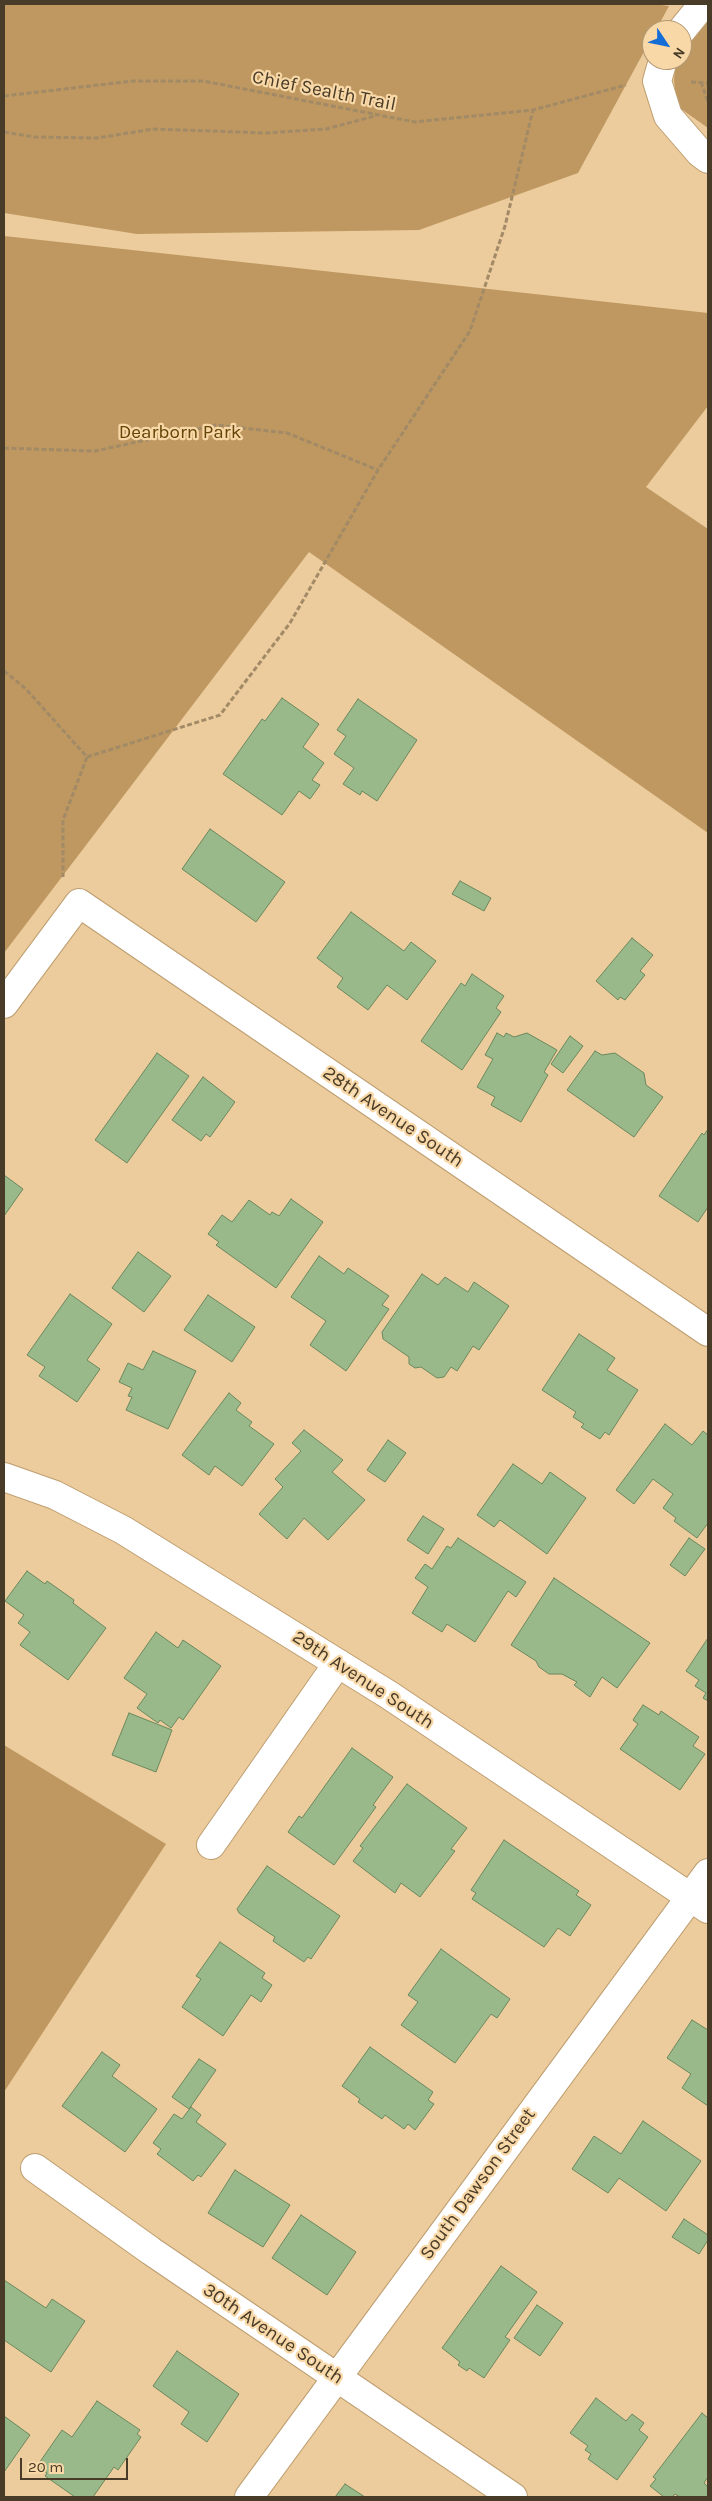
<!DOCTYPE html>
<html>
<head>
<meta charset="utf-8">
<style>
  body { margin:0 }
  #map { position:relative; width:712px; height:2501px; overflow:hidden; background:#eccb9c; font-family:Karla,sans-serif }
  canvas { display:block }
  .frame { position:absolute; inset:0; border:5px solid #483b27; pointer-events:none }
  .north { position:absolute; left:642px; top:20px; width:50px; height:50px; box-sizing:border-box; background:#f9d8a8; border:1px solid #b29974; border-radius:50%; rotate:124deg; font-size:14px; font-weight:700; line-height:20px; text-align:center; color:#483b27 }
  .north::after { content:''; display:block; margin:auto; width:18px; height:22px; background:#146cd6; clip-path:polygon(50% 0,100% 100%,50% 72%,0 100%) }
  .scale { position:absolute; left:20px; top:2458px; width:108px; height:22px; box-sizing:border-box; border:2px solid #483b27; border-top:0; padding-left:6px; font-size:15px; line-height:18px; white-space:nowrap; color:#483b27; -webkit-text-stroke:4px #f9d8a8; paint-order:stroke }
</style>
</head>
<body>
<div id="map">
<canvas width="712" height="2501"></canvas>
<div class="frame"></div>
<div class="north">N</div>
<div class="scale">20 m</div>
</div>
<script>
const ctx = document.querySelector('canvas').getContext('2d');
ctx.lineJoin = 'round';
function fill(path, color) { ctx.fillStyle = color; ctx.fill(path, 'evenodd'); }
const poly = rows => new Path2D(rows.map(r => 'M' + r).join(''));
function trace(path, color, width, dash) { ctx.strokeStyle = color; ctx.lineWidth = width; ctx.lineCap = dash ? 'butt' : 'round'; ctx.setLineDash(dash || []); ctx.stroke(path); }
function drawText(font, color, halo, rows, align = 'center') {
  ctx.font = font + ' Karla,sans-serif'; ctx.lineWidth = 4.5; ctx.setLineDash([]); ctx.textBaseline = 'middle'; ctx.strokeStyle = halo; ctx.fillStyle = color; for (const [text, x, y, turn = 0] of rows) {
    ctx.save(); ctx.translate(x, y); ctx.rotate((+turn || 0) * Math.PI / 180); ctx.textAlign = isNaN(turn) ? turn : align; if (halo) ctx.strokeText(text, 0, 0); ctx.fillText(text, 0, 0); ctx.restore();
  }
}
const green = poly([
  [4,4,654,4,669,6,656,30,652,30,652,37,578,173,419,230,137,234,4,213],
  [708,11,708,128,677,106,674,80,676,60,682,60,682,45],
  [4,236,708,313,708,406,646,487,708,529,708,833,309,552,4,953],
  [4,1745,166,1844,4,2092]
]);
const building = poly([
  [282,698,319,724,303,747,324,763,312,780,320,785,310,799,299,791,282,815,223,774,262,719,265,721,282,698],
  [358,699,417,740,377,801,362,791,360,795,343,784,354,768,334,754,346,736,337,730,358,699],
  [210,829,285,882,256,922,182,869,210,829],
  [460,881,491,898,484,911,452,894,460,881],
  [351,912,404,951,411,942,436,961,407,1000,387,985,368,1010,337,987,343,978,317,958,351,912],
  [632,938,653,955,640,971,645,975,625,1000,620,997,618,1000,596,981,632,938],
  [472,974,504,996,496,1008,501,1012,462,1070,421,1041,461,983,465,986,472,974],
  [497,1033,504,1037,506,1033,514,1037,527,1033,557,1050,544,1072,548,1075,521,1122,491,1105,495,1097,477,1087,493,1059,485,1055,497,1033],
  [570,1036,583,1046,563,1073,551,1064,570,1036],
  [595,1051,602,1055,615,1053,644,1073,646,1085,663,1097,634,1137,567,1090,595,1051],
  [157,1053,189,1076,127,1163,95,1140,157,1053],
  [203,1077,235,1102,210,1137,206,1134,201,1141,172,1120,203,1077],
  [708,1129,708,1207,698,1222,659,1196,702,1133,704,1135,708,1129],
  [4,1175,23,1189,4,1216,4,1175],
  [291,1199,323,1222,276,1288,216,1245,219,1242,208,1234,222,1215,232,1222,249,1200,270,1215,272,1212,279,1216,291,1199],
  [138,1252,171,1276,144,1312,112,1288,138,1252],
  [319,1256,344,1274,348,1268,389,1296,382,1305,389,1309,346,1371,310,1345,326,1321,291,1297,319,1256],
  [422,1274,438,1285,445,1277,468,1292,474,1282,509,1306,479,1350,473,1346,457,1371,451,1367,444,1377,437,1378,421,1367,415,1368,409,1364,409,1357,383,1339,382,1332,422,1274],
  [70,1294,112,1324,87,1360,100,1369,77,1402,39,1376,45,1367,27,1355,70,1294],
  [208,1295,255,1327,232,1362,184,1330,208,1295],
  [579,1334,615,1358,607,1370,638,1390,609,1435,605,1432,600,1439,581,1427,584,1424,573,1417,576,1412,542,1390,579,1334],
  [153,1351,196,1371,168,1429,126,1410,132,1397,128,1396,132,1388,119,1382,128,1363,143,1370,153,1351],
  [229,1393,241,1403,236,1410,252,1422,249,1426,274,1444,242,1486,215,1466,209,1475,182,1455,229,1393],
  [665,1424,692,1445,703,1431,708,1435,708,1523,697,1538,674,1521,676,1518,663,1508,673,1494,653,1479,634,1504,616,1490,665,1424],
  [304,1430,343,1460,332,1472,365,1500,328,1540,304,1518,287,1539,259,1514,283,1487,275,1479,301,1451,292,1443,304,1430],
  [388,1440,406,1453,385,1482,367,1470,388,1440],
  [513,1464,542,1484,550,1472,586,1498,547,1554,500,1520,494,1527,477,1515,513,1464],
  [423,1516,444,1529,428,1554,407,1540,423,1516],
  [458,1538,526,1582,516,1597,508,1591,475,1642,447,1624,442,1632,412,1613,428,1587,415,1578,425,1564,432,1569,447,1546,451,1548,458,1538],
  [689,1538,705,1549,685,1576,670,1565,689,1538],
  [27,1571,45,1584,47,1581,74,1600,73,1603,106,1628,68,1680,20,1645,30,1632,18,1623,24,1615,5,1601,27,1571],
  [554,1578,650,1643,617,1688,602,1677,590,1697,574,1685,577,1682,562,1674,549,1674,539,1667,536,1661,511,1645,554,1578],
  [156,1632,178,1648,183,1640,221,1666,183,1720,179,1717,171,1728,160,1720,158,1723,137,1708,147,1694,124,1678,156,1632],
  [708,1638,708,1701,703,1698,706,1693,695,1686,699,1680,686,1671,708,1638],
  [643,1705,659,1715,661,1711,699,1737,693,1746,705,1754,680,1790,620,1749,638,1724,633,1720,643,1705],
  [129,1713,172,1730,156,1772,112,1755,129,1713],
  [352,1748,393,1777,373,1805,376,1807,334,1865,288,1832,299,1816,302,1818,352,1748],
  [407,1784,467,1828,451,1849,455,1851,420,1897,401,1883,395,1893,353,1861,363,1848,360,1846,407,1784],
  [504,1840,579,1891,576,1895,591,1905,570,1936,558,1928,544,1947,472,1899,476,1893,471,1890,504,1840],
  [267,1866,340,1916,311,1959,308,1957,304,1962,273,1941,275,1937,239,1913,237,1909,267,1866],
  [220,1942,265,1973,262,1978,272,1985,261,2002,251,1995,223,2036,182,2007,201,1979,196,1976,220,1942],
  [441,1949,510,1999,497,2018,491,2014,455,2063,401,2025,418,2002,408,1995,441,1949],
  [692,2020,708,2030,708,2106,682,2088,691,2074,667,2058,692,2020],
  [370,2047,433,2092,428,2100,434,2104,415,2130,408,2124,404,2129,385,2115,382,2119,358,2102,360,2099,342,2086,370,2047],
  [102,2052,120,2065,112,2076,157,2109,125,2152,62,2106,102,2052],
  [199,2059,216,2070,189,2109,172,2097,199,2059],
  [191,2107,201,2115,196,2122,226,2144,201,2177,198,2175,193,2181,157,2154,161,2149,153,2143,174,2114,182,2119,191,2107],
  [643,2121,701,2161,666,2211,619,2178,608,2193,572,2169,594,2136,621,2154,643,2121],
  [235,2170,290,2205,263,2247,208,2213,235,2170],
  [301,2215,356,2252,327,2295,272,2258,301,2215],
  [684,2219,708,2235,708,2240,699,2254,672,2237,684,2219],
  [501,2266,537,2292,505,2337,510,2340,484,2378,469,2368,467,2371,458,2365,460,2362,442,2348,501,2266],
  [4,2280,46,2308,52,2299,85,2321,51,2372,4,2340,4,2280],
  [537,2305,563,2323,540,2356,514,2338,537,2305],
  [177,2351,239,2394,207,2442,181,2424,189,2412,153,2386,177,2351],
  [596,2398,626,2421,632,2414,644,2423,639,2430,648,2437,617,2480,588,2459,591,2454,585,2450,588,2446,570,2433,596,2398],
  [97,2401,140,2430,137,2434,141,2437,118,2470,114,2467,93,2497,75,2497,45,2476,47,2473,37,2466,62,2430,72,2437,97,2401],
  [702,2413,708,2418,708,2477,704,2483,708,2487,708,2497,680,2497,675,2494,672,2497,664,2497,650,2486,656,2479,653,2477,702,2413],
  [4,2416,30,2435,4,2472,4,2416],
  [345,2484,365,2497,335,2497,345,2484]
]);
const path = poly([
  [691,82,708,83],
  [701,82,708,102],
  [4,96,133,81,203,81,415,122,533,110,626,85],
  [4,132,34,137,97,138,154,129,266,133,326,129,375,116],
  [4,448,95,451,216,425,287,433,378,470],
  [4,671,26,689,87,757,63,820,63,877],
  [87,757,220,715,290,623,378,470,470,331,505,226,533,110]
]);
const minor = poly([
  [682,30,703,4],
  [663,60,657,81,668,116,700,153,708,159],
  [4,1004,79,903,708,1332],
  [4,1477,55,1495,123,1530,389,1695,708,1909],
  [211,1845,338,1663],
  [35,2168,151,2251,513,2497],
  [249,2497,708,1873]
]);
const streetNames = [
  ["Chief Sealth Trail",324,91,11],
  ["28th Avenue South",393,1117,34],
  ["29th Avenue South",363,1680,33],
  ["South Dawson Street",478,2184,-54],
  ["30th Avenue South",273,2334,34]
];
const parkNames = [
  ["Dearborn Park",180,433]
];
fill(green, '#be9860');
fill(building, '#99b98b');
trace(building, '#6a885d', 1);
trace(minor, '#bd9e70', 30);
trace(path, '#a28a67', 3, [5, 2.5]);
trace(minor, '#fff', 28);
drawText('19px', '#483b27', '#f9d8a8', streetNames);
drawText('19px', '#654407', '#f9d8a8', parkNames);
</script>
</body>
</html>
